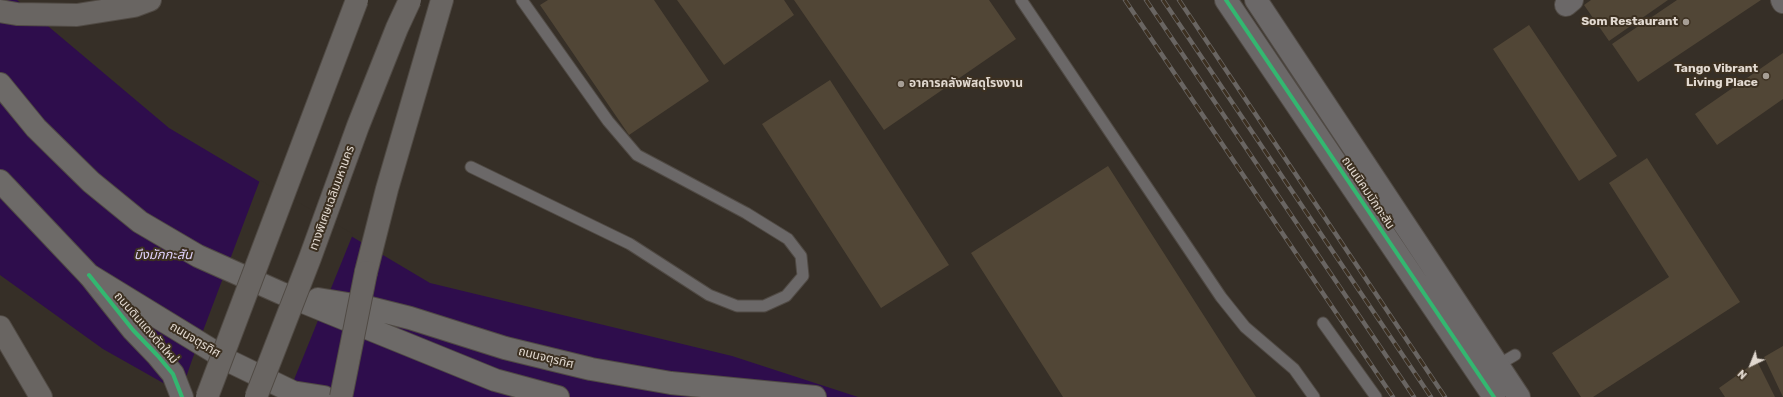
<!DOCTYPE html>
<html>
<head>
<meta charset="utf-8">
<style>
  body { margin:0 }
  #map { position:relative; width:1783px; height:397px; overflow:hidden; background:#362f27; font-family:Rubik,sans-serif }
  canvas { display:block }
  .north { position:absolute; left:1731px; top:345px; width:40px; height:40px; -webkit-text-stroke:3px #3c3021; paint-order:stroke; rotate:223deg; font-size:11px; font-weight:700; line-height:16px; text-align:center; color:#e2d9d0 }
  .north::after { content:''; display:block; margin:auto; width:14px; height:18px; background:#e2d9d0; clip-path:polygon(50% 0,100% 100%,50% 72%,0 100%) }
</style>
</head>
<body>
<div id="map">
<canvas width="1783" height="397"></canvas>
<div class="north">N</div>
</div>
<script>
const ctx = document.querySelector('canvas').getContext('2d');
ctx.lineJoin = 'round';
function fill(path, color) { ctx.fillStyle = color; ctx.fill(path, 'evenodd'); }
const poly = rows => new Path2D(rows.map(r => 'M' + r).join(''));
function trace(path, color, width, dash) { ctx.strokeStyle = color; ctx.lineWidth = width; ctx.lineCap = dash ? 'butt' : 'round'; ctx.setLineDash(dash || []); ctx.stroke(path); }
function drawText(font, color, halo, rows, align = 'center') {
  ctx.font = font + ' Rubik,"Noto Sans Thai",sans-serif'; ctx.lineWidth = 4; ctx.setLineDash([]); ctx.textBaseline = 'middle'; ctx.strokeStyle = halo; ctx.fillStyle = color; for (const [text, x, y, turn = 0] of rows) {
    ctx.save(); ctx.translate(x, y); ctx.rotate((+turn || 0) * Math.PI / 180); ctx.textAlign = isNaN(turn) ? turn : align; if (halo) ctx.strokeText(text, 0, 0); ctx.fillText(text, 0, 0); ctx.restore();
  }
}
const water = poly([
  [0,0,17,0,169,128,430,283,732,356,858,397,188,397,103,349,0,275]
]);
const pier = poly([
  [260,180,353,234,287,397,184,397,180,395,192,360]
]);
const building = poly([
  [548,0,654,0,709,81,629,135,540,5],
  [677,0,784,0,794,15,724,65],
  [794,0,989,0,1016,39,884,130],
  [1591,0,1668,0,1609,41,1584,5],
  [1677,0,1761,0,1638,82,1612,44],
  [1529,25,1617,156,1579,181,1493,49],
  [1783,53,1783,99,1717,145,1695,114],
  [830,80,949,265,881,308,762,124],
  [1647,158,1740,302,1593,397,1581,397,1552,353,1669,277,1609,183],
  [1108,166,1256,397,1063,397,971,253],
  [1783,346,1783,397,1764,357],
  [1757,361,1775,397,1725,397,1719,388]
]);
const service = poly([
  [1021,0,1221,297,1245,327,1294,369,1314,397],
  [471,167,630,244,709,295,737,306,764,306,786,296,803,276,801,256,788,239,746,213,637,155,608,121,522,0],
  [1323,323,1376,397],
  [1498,365,1515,355]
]);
const minor = poly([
  [1782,0,1783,2],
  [1566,5,1572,0]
]);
const tertiary = poly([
  [1226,0,1494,397],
  [1256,0,1519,397],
  [90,276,133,330,158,356,173,374,182,397]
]);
const secondary = poly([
  [0,84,36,128,91,182,140,222,198,256,281,293,495,380,558,397],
  [0,181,89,275,231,362,303,397],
  [318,299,366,307,410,318,505,348,591,369,671,383,815,397],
  [292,392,324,397]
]);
const motorway = poly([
  [0,11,17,14,77,15,134,6,150,0],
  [366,272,387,189,442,0],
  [0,327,41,397]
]);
const rail = poly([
  [1125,0,1393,397],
  [1146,0,1414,397],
  [1163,0,1431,397],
  [1179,0,1445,397]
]);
const motorwayBridge = poly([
  [207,397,357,0],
  [256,397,310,258,358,126,397,28,410,0],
  [341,397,366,272]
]);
const cycleway = poly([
  [1226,0,1494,397],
  [89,275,133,330,158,356,173,374,182,397]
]);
const markers = [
  [1686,22,4,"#a69e95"],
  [1766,76,4,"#a69e95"],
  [901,84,4,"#a69e95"]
];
const poiNames = [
  ["Som Restaurant",1678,22],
  ["Tango Vibrant",1758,69],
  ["Living Place",1758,83],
  ["อาคารคลังพัสดุโรงงาน",909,84,"left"]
];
const streetNames = [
  ["ถนนนิคมมักกะสัน",1368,193,56],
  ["ทางพิเศษเฉลิมมหานคร",332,198,-70],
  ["ถนนดินแดงตัดใหม่",146,328,49],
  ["ถนนจตุรทิศ",195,340,31],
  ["ถนนจตุรทิศ",546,358,14]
];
const waterNames = [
  ["บึงมักกะสัน",163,255]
];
fill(water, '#2e0d4c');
fill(pier, '#362f27');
fill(building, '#514636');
trace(service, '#504a44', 13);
trace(minor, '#504a44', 24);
trace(tertiary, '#504a44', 24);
trace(secondary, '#504a44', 24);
trace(motorway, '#504a44', 24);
trace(service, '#6b6868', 11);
trace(minor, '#6b6868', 22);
trace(tertiary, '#6b6868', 22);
trace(secondary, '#6d6a68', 22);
trace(motorway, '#696562', 22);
trace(rail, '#696562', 4.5);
trace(rail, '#3c3021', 3, [9]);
trace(motorwayBridge, '#504a44', 24, []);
trace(motorwayBridge, '#696562', 22);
trace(cycleway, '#33b770', 4);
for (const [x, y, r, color] of markers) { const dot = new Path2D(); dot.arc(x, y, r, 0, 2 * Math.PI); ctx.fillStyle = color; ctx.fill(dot); trace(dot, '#3c3021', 1.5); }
drawText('bold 12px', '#e2d9d0', '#3c3021', poiNames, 'right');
drawText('12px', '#e2d9d0', '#3c3021', streetNames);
drawText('italic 13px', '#dfd1fb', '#3c3021', waterNames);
</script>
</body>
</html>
